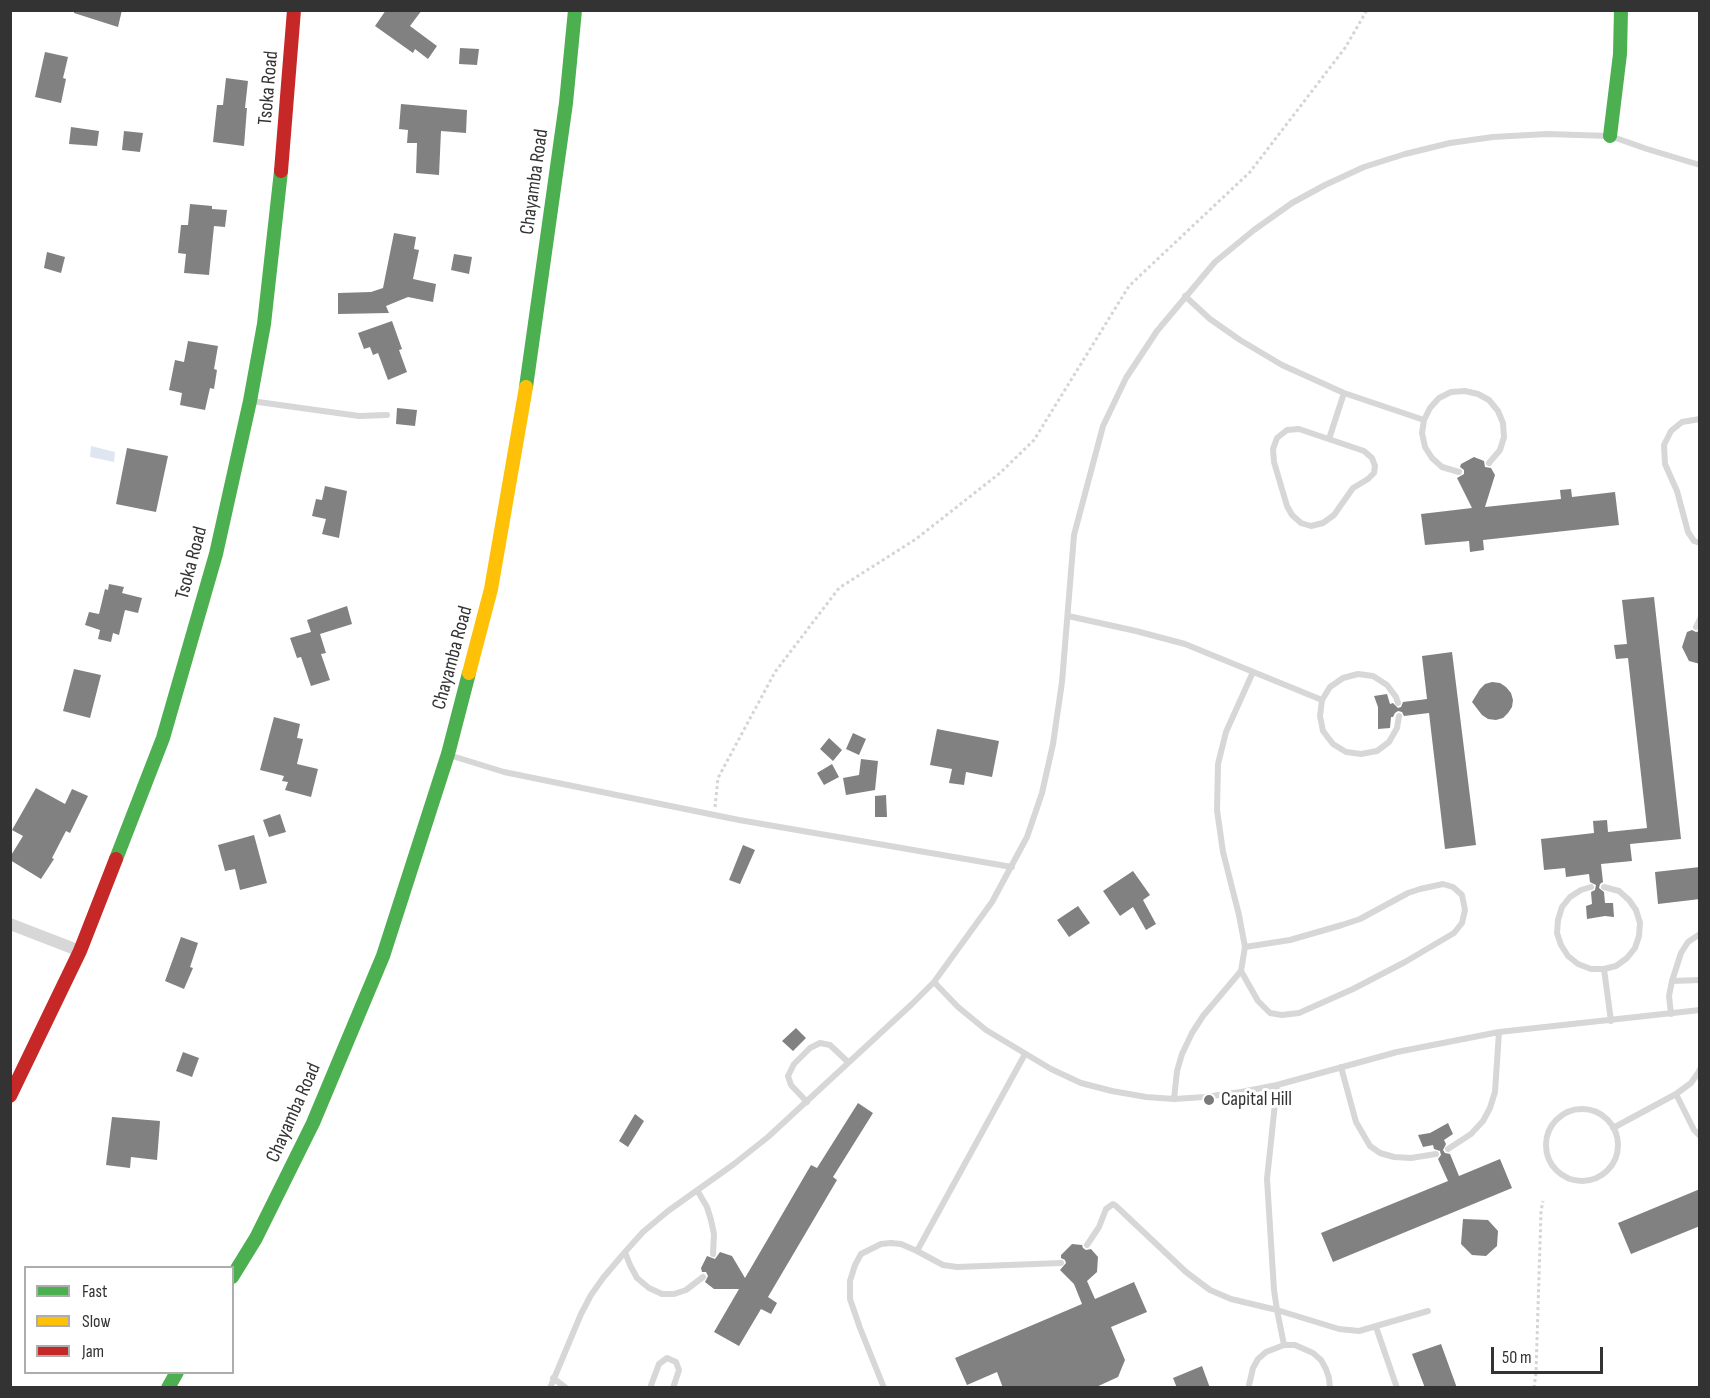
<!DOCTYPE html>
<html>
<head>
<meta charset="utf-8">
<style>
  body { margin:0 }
  #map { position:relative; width:1710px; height:1398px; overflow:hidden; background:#fff; font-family:"Sofia Sans Condensed",sans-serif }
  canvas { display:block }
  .frame { position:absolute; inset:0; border:12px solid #333; pointer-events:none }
  .legend { position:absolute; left:24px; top:1266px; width:210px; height:108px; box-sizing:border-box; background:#fff; border:2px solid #adadad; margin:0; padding:8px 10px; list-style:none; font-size:18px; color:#333 }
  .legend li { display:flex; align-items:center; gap:12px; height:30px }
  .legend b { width:30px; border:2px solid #adadad }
  .scale { position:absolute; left:1491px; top:1347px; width:112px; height:27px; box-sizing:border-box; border:3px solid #333; border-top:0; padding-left:8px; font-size:18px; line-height:21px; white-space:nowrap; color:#333; -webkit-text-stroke:4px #fff; paint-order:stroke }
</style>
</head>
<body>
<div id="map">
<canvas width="1710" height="1398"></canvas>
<div class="frame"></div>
<ul class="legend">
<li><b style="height:8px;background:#4caf50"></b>Fast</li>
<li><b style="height:8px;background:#ffc107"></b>Slow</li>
<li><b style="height:8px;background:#c62828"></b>Jam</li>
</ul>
<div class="scale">50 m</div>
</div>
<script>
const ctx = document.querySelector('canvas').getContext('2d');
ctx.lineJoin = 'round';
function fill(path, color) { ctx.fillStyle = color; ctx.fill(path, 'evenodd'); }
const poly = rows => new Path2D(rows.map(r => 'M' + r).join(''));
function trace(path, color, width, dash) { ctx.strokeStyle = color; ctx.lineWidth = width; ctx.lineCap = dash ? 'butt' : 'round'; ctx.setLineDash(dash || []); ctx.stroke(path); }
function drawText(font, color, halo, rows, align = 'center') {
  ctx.font = font + ' "Sofia Sans Condensed",sans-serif'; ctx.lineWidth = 6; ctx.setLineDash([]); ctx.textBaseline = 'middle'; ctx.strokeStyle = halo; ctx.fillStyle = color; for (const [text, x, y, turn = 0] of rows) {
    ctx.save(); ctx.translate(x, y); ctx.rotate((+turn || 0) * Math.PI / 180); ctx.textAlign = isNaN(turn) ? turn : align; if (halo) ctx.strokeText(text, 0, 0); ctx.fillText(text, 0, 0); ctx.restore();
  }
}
const water = poly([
  [91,446,115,452,114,462,90,457]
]);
const building = poly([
  [74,10,122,10,118,27,74,13],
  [386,10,422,10,410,26,437,46,428,59,415,49,413,53,375,26],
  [460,48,479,49,477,65,459,64],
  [45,52,68,57,63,78,66,79,61,103,35,97],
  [226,78,248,81,245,108,247,108,244,146,213,142,217,105,223,105],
  [401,104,467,110,466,133,441,131,439,175,416,173,417,143,407,143,408,130,399,129],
  [71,127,99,131,97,146,69,144],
  [124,131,143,133,140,152,122,150],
  [190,204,212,206,212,209,227,210,225,227,214,226,209,275,184,273,186,254,178,253,181,225,188,225],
  [394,233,416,237,414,249,419,250,413,279,436,284,433,302,408,297,386,306,389,313,338,314,338,293,371,292,383,288],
  [47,252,65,257,61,273,44,268],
  [454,254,472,257,469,274,451,270],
  [392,321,402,349,399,350,407,372,388,380,378,353,373,355,370,347,364,349,358,333],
  [188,341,218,346,214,369,217,370,214,389,210,388,205,410,180,405,182,393,169,390,175,360,184,362],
  [397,408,417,410,415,426,396,424],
  [127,448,168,456,156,512,116,504],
  [1474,457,1484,461,1485,467,1491,468,1495,475,1485,507,1561,499,1560,490,1571,489,1572,497,1615,492,1619,525,1483,540,1484,550,1470,552,1469,541,1425,545,1421,514,1472,508,1457,478,1464,474,1464,470,1460,467,1461,464],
  [325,486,347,491,339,538,322,534,326,519,312,516,316,499,322,500],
  [109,584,124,587,122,593,142,598,138,613,125,610,119,635,113,633,111,642,98,639,100,630,85,625,89,612,99,614,105,589,108,590],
  [1654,597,1681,839,1630,844,1632,861,1601,864,1603,882,1600,884,1599,888,1604,892,1605,903,1613,903,1614,917,1605,916,1587,919,1586,906,1592,904,1591,892,1595,890,1596,885,1590,882,1589,874,1566,877,1565,868,1544,870,1541,839,1594,833,1593,821,1607,820,1608,832,1647,828,1628,658,1616,659,1614,645,1627,644,1622,600],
  [347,606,352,624,320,634,326,653,321,654,330,680,311,686,301,657,297,658,290,638,311,632,307,620],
  [1692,630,1696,632,1700,631,1700,664,1689,661,1682,647,1687,632],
  [1452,652,1476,845,1445,849,1429,713,1404,716,1402,712,1398,711,1395,713,1393,717,1391,717,1390,728,1378,729,1378,707,1374,696,1387,694,1390,704,1393,703,1398,708,1401,707,1403,702,1427,699,1422,656],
  [74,669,101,675,90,718,63,711],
  [1492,682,1500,683,1506,687,1511,693,1513,700,1512,707,1508,713,1503,718,1496,720,1488,719,1482,715,1472,702,1480,689,1485,684],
  [274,717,300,724,297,738,303,739,297,764,318,769,311,797,285,790,288,782,282,781,284,776,260,770],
  [937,729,999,741,992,777,966,772,964,785,949,783,952,769,930,765],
  [853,733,866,739,859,755,846,749],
  [829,738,842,750,833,761,820,749],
  [861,759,878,761,875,790,846,795,843,778,859,775],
  [832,764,839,777,824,785,817,773],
  [36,788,65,804,72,789,88,796,70,833,66,831,52,858,54,859,41,879,10,860,10,857,23,836,12,830],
  [886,795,887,817,875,817,875,796],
  [280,814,286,832,269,837,263,820],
  [254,835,267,883,240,890,235,869,225,871,218,845],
  [743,845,755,850,740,884,729,880],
  [1700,867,1700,899,1658,904,1655,872],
  [1133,871,1150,895,1143,900,1156,924,1146,930,1133,907,1120,916,1103,891],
  [1078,906,1090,923,1069,937,1057,920],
  [181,937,198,943,190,967,193,968,184,989,165,981],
  [796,1028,806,1038,793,1051,782,1041],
  [183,1052,199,1058,192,1077,176,1071],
  [858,1103,873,1113,833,1177,837,1180,768,1297,777,1303,771,1314,761,1309,739,1346,714,1332,739,1289,714,1289,705,1282,708,1276,706,1272,702,1272,701,1268,707,1256,715,1259,720,1252,732,1256,745,1278,811,1165,817,1168],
  [635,1114,644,1121,628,1147,619,1141],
  [112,1117,160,1121,157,1160,131,1157,130,1168,106,1165],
  [1448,1123,1453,1134,1444,1140,1446,1144,1443,1150,1445,1153,1450,1154,1459,1176,1500,1159,1512,1188,1333,1262,1321,1233,1448,1181,1438,1159,1441,1155,1440,1151,1434,1149,1433,1145,1423,1147,1418,1135,1430,1133],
  [1700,1189,1700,1226,1631,1254,1618,1223],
  [1463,1219,1488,1220,1498,1231,1497,1246,1486,1256,1472,1255,1461,1244],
  [1072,1244,1082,1245,1083,1248,1086,1250,1091,1249,1098,1257,1097,1272,1087,1281,1095,1299,1134,1282,1147,1312,1111,1327,1125,1360,1118,1377,1094,1388,1003,1388,997,1372,967,1385,955,1358,1082,1304,1074,1284,1060,1270,1066,1263,1065,1260,1061,1258,1061,1255],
  [1441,1344,1457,1388,1425,1388,1412,1354],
  [1202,1366,1210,1388,1177,1388,1173,1378]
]);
const path = poly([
  [715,807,718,778,775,672,839,588,916,539,1000,473,1034,440,1129,286,1250,172,1345,48,1367,10],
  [1534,1388,1536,1373,1541,1211,1543,1201]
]);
const lane = poly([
  [1185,296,1210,319,1240,340,1282,365,1344,393,1424,420],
  [251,401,359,416,387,415],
  [1700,419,1682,422,1671,431,1664,445,1665,464,1677,491,1688,532,1694,541,1700,543],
  [1299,429,1364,451,1372,458,1375,466,1374,473,1368,479,1353,488,1334,515,1323,523,1311,526,1301,523,1292,515,1287,506,1274,462,1273,449,1277,438,1287,430,1299,429],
  [1329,439,1344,393],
  [1459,472,1442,467,1432,458,1425,447,1422,433,1424,420,1430,408,1439,398,1451,392,1465,391,1478,394,1489,400,1498,411,1503,423,1504,437,1500,450,1489,463],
  [1068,616,1136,631,1185,644,1322,700],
  [1696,627,1700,619],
  [1398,703,1396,697,1387,685,1373,676,1358,674,1343,678,1330,687,1322,700,1320,716,1323,731,1333,744,1346,752,1361,754,1377,751,1389,742,1397,728,1399,716],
  [449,755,504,772,739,820,1012,867],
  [1591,887,1581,890,1570,897,1562,907,1558,920,1557,933,1561,945,1568,956,1578,964,1591,969,1604,969,1616,966,1627,958,1635,948,1639,936,1640,923,1636,910,1629,900,1619,891,1604,887],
  [1604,969,1611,1021],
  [1241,971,1258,1001,1270,1013,1282,1015,1299,1013,1353,989,1405,962,1454,933,1462,923,1465,910,1462,895,1453,887,1443,884,1420,889,1408,893,1360,919,1342,925,1290,940,1245,947],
  [1672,981,1700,980],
  [934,982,958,1007,986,1030,1051,1069,1081,1083,1112,1091,1146,1097,1174,1099,1205,1097,1241,1092,1277,1085,1397,1052,1499,1032,1700,1010],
  [1671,1014,1669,996,1672,981,1681,953,1688,942,1700,934],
  [1341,1067,1356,1122,1370,1146,1380,1153,1394,1157,1411,1158,1436,1154],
  [1277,1085,1267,1179,1274,1290,1277,1310,1284,1345],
  [1676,1094,1694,1130,1700,1136],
  [1174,1099,1177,1071,1182,1054,1192,1033,1203,1016,1241,971,1245,947,1239,915,1223,852,1217,810,1218,764,1226,732,1253,672],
  [807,1102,791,1085,788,1076,794,1064,810,1048,820,1043,830,1045,848,1062],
  '1546 1145a36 36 0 1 1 72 0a36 36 0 1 1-72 0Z',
  [1613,1128,1676,1094,1691,1083,1698,1073,1700,1069],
  [1448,1149,1471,1134,1483,1121,1490,1108,1495,1092,1499,1032],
  [697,1190,707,1207,711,1220,714,1234,713,1254],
  [1087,1245,1099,1227,1106,1209,1113,1204,1116,1206,1186,1272,1210,1290,1231,1299,1277,1310,1339,1329,1359,1331,1428,1311],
  [917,1251,943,1265,957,1267,1061,1263],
  [625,1252,630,1265,637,1278,649,1288,662,1294,674,1294,686,1290,703,1277],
  [1376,1327,1397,1388],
  [553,1378,566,1388],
  [1249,1385,1253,1368,1258,1359,1266,1352,1284,1345,1295,1345,1313,1353,1321,1360,1326,1369,1329,1378,1330,1388],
  [550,1388,581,1314,591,1295,603,1278,625,1252,643,1232,668,1211,734,1164,768,1137,912,1004,934,982,992,902,1027,837,1042,793,1053,744,1062,682,1074,535,1103,426,1126,378,1157,331,1215,262,1254,230,1292,203,1325,185,1364,167,1405,154,1450,143,1493,137,1547,134,1610,136,1647,149,1700,165],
  [650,1388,659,1364,667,1358,676,1362,679,1370,673,1388],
  [884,1388,860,1328,850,1299,850,1281,855,1265,861,1254,881,1244,891,1243,901,1244,917,1251,1025,1054]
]);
const street = poly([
  [10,924,80,951]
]);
const fast = poly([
  [1610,136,1620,54,1621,10],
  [526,387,566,103,575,10],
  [116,859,163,738,216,554,250,401,264,324,281,171],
  [232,1277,256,1238,313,1123,383,956,448,754,469,673],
  [168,1388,177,1372]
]);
const slow = poly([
  [469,673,491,589,526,387]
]);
const jam = poly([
  [281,171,294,10],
  [10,1096,80,951,116,859]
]);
const markers = [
  [1209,1100,6,"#7a7a7a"]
];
const streetNames = [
  ["Tsoka Road",269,88,-85],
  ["Chayamba Road",535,182,-82],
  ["Tsoka Road",192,563,-75],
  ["Chayamba Road",453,658,-75],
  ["Chayamba Road",294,1113,-66]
];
const poiNames = [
  ["Capital Hill",1221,1100]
];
fill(water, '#dfe6f1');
fill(building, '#818181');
trace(path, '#d5d5d5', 3, [3, 3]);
trace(lane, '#d7d7d7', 6);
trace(street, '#d7d7d7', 12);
trace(fast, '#4caf50', 14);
trace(slow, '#ffc107', 14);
trace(jam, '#c62828', 14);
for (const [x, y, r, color] of markers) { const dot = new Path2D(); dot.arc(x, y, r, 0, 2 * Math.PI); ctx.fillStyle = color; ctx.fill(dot); trace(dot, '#fff', 2); }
drawText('20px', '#333', '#fff', streetNames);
drawText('20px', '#333', '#fff', poiNames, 'left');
</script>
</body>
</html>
